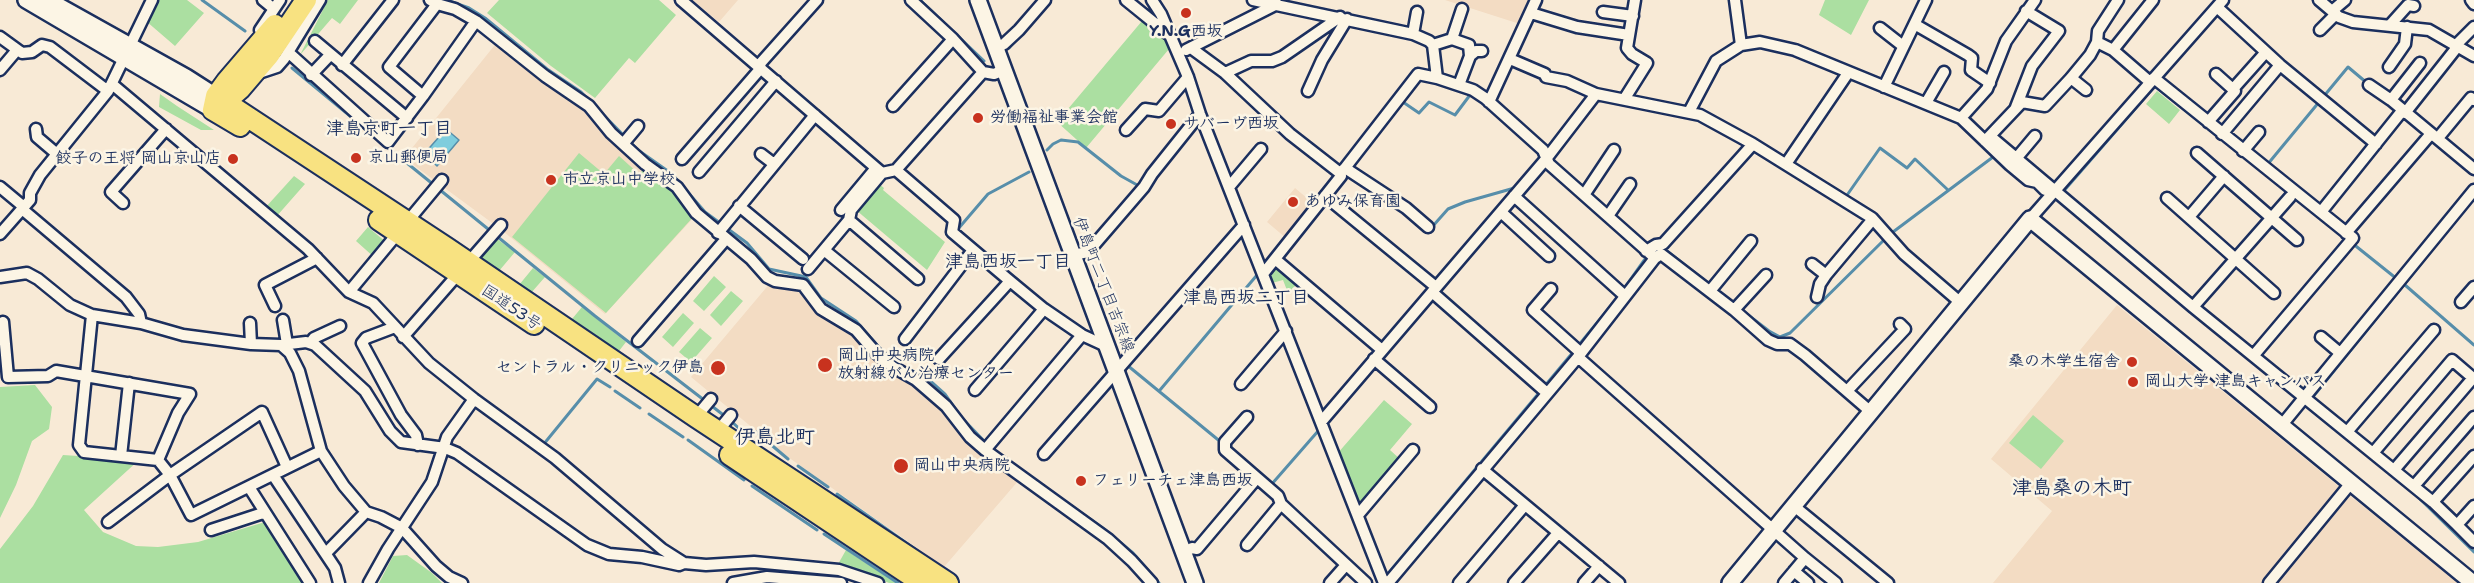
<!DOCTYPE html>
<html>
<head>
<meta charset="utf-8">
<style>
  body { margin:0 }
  canvas { display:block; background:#f8ead6 }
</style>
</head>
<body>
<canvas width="2474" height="583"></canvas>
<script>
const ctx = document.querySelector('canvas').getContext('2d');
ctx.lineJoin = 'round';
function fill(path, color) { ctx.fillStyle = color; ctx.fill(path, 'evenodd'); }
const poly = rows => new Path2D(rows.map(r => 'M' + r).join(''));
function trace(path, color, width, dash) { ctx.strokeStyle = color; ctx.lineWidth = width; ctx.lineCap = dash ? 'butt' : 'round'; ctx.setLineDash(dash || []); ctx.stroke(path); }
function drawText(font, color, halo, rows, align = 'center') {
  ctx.font = font + ' "Shantell Sans","Klee One",sans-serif'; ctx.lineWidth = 5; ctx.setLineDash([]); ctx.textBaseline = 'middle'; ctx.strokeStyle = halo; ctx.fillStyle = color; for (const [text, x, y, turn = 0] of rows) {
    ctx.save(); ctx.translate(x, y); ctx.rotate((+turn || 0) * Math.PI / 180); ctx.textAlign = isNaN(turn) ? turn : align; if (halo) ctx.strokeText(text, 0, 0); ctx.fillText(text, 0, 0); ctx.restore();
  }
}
const built = poly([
  [692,0,738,0,719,22],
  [1445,0,1535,0,1523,25],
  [498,41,576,99,696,215,605,314,499,228,404,158],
  [1295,188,1314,204,1286,238,1267,222],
  [771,282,801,287,914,382,1019,480,944,567,788,457,691,377],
  [2117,305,2457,583,1993,583,2052,511,1991,459]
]);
const green = poly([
  [155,0,187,0,204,13,175,46,146,21],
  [328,0,358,0,340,24,332,18,300,55],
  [499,0,659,0,676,15,635,63,629,58,595,98,551,66,487,13],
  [1825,0,1869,0,1851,35,1819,15],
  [1142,21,1167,41,1169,49,1086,148,1057,122],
  [2157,91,2180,110,2169,124,2146,104],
  [160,94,177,106,214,130,201,130,159,107],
  [579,153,604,174,619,156,639,174,645,168,663,178,695,215,606,313,512,237],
  [294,176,305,184,276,217,265,208],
  [878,183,884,188,883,190,945,242,927,270,856,210],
  [368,227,387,243,375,258,356,241],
  [497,239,515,252,499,271,480,259],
  [1276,264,1298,283,1288,293,1283,280,1272,283,1268,272],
  [533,268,545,277,531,293,519,285],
  [714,276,726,287,704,311,693,301],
  [731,291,743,301,721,326,710,315],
  [582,307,626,342,619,351,572,319],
  [683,313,694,323,673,347,662,337],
  [700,328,712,338,691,362,679,352],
  [35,385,52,407,49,429,32,441,16,485,0,518,0,387],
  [1384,400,1412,424,1390,450,1401,460,1362,505,1357,505,1337,454],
  [2033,415,2064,441,2041,469,2009,443],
  [63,455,139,460,84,510,103,532,136,546,158,547,198,542,265,522,305,583,0,583,0,549,33,506],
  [846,550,896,583,889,583,860,571,837,566],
  [407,555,432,573,442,583,379,583,393,556]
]);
const water = poly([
  [446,129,459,140,437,166,424,154,446,129]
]);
const stream = poly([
  [202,0,245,31],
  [447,0,469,8,485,18,547,69,581,92,638,150,672,174,705,212,747,243,769,269,806,277,821,298,856,321,884,353],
  [689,0,887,170],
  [920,0,984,61],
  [1009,48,1017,38],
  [292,68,367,130],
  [1400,100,1419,113,1429,102,1455,115,1470,95,1473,94],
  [386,146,595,316,726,417],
  [1047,150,1053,144,1061,140,1078,142,1121,176,1139,186],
  [2267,165,2348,67,2367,83],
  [892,174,910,189],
  [2062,193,2155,86,2220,138],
  [1845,198,1880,148,1907,168,1915,159,1948,190],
  [1432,227,1448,209,1465,202,1518,187],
  [956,228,990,257],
  [958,229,988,194,1029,172],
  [2352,243,2397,279],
  [1663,248,1709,284],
  [1006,271,1018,280],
  [2405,285,2474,345],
  [1716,289,1733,303],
  [2163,289,2216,332],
  [1623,290,1647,256],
  [1739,308,1769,331,1780,337,1790,333,1889,235,1993,157],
  [1578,346,1619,296],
  [1127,365,1222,443],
  [907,369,925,376,945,394,961,417,986,443],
  [1160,390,1257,275],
  [615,391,640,408],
  [2312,398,2474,198],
  [649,414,683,437],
  [731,421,745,434],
  [756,432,788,459],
  [688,440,744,480],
  [543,445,597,379,610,387],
  [798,466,828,487],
  [1271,485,1319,430],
  [752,486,817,530],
  [837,494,922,554],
  [1056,495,1104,529,1133,553,1159,583],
  [2420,499,2474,552],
  [824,534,898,583],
  [1386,576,1574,351]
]);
const street = poly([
  [263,0,274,9],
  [430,0,437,4,455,9,476,21,545,76,589,106,611,133,645,164,677,187,696,213,751,259,767,277,775,281,803,285,821,309,856,330,876,353,893,367,916,380,946,406,970,437,985,450,1108,539,1132,561,1152,583],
  [681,0,882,173,896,170],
  [911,0,953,39,983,72],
  [1126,0,1168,34],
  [1152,0,1161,14,1188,77,1200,114,1384,583],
  [1253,0,1413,34,1429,41,1433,45,1437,78,1473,90,1485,98,1543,150,1549,164,1655,258,1661,254,1734,310,1768,340,1777,344,1790,344,1805,355,1871,412],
  [1735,0,1741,45],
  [2319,0,2332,11,2345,0],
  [2471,0,2474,4],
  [2217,7,2280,65,2376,144],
  [2332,11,2339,17,2353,22,2429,30,2474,56],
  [1603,12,1633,16],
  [1531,13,1577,27,1629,35],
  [1916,25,1968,55,1972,58,1971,70,1990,83],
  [2390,25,2408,5,2414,6],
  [1880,28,1903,46],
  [260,30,280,0],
  [2320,30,2336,14],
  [1413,34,1417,12],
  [0,37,22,53,32,52,42,45,50,47,108,91],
  [1452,39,1462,9],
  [315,41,407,118],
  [2097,42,2113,50,2150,82],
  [1433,45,1452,39,1469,45,1470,56,1459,85],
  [2456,45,2474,27],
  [996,48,1004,44,1019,30,1045,0],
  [1191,48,1225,73,1290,134,1340,173],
  [1186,50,1277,4],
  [2113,50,2153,0],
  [288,52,388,142,423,96,476,21],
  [1470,56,1476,51,1482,51],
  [1510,59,1545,74,1546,77,1567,81,1596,94],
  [342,65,393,0],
  [758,66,817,0],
  [2389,67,2405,44,2407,27],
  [0,70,17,50],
  [1004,70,994,74,983,72,896,170,954,220,952,232,1010,281,1044,309,1082,335,1106,346],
  [1225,73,1251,61,1272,61,1282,57,1340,17],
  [256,74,277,67,284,59,320,0],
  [311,75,330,55],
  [2071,78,2086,90],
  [2154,78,2353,238,2254,355],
  [112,84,308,249,349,292,373,303,429,363,474,399,555,458,662,549,684,563],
  [2369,85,2391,100,2474,169],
  [1884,87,1926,0],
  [2233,89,2266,52],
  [1308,91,1322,60,1347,19],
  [423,96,389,67,437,4],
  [1625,98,1647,63,1632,54,1627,48,1635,0],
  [2391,100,2420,63],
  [1489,102,1536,0],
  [1926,103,1944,72],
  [893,106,953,39],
  [2016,107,2032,66,2059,31,2026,11],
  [1689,112,1716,61,1741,45,1760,42,1795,50,1961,118,2010,165,2028,180,2037,182,2045,190],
  [2405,113,2458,46],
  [1961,118,1987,89,2006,41,2035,0],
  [2208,122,2235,91,2216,74],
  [36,129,37,137,57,154],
  [1126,130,1145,109,1159,111,1188,77],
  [2222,134,2280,65],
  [1990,136,2193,307,2433,502,2457,525],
  [2438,138,2471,98,2474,100],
  [1985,141,2022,102,2045,106,2071,78,2090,55,2097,42,2098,31,2118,0],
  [623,144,638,126],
  [2243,151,2259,132],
  [2197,153,2297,240],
  [761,154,774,164],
  [682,159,761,68],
  [2014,161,2035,136],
  [1786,164,1848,73],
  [1345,168,1418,74,1437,78],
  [699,172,776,81],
  [882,173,851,210,849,220,918,279],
  [0,187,24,207],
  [1229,187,1261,149],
  [1584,195,1614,150],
  [1325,196,1436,287],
  [1514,196,1625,296],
  [2167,198,2274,293],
  [123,203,111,192,166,129],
  [739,206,803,259],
  [22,209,126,297,139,314,141,323],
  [841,210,876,168],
  [1501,212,1549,256],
  [2321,212,2402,111],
  [1608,216,1630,184],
  [2189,217,2224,176],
  [2030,219,2223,0],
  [718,233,815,115],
  [2346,233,2429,136],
  [0,234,30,200,30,193,40,175,108,91,152,0],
  [824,250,894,307],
  [1646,251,1656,245,1663,244,1753,144],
  [1073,255,1088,252,1144,187,1152,174,1200,114],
  [1275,259,1382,350],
  [1812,264,1826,275],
  [808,269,849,220],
  [1263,274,1341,176,1340,173,1345,168,1406,208,1428,227],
  [0,277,27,273,38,279,70,305,92,315,141,323,183,335,251,344,281,345,306,342,315,345,365,391,390,431,401,442,445,448,457,453,587,545,609,554,642,557,679,565,684,563,706,565,754,562,839,570,878,583],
  [1551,289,1533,310,1581,353],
  [1710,291,1751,241],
  [349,292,442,180],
  [1432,292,1547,393],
  [1817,297,1820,284,1826,275,1873,219],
  [2461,302,2474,287],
  [275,306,265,285,317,258],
  [2193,307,2290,197],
  [1734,310,1766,275],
  [92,315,79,445,84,452,158,460,170,475,191,515,321,451],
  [283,320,287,344],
  [3,322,8,377,48,376,56,371,190,394,178,413,158,460],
  [250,323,251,344],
  [395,327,366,338,362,343,401,415,416,435,418,445],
  [403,337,501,225],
  [2321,337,2340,353],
  [905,339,973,250],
  [638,341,726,239],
  [310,343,314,338,340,326],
  [281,345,290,353,299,371,321,451,344,486,366,512,381,517,402,528,436,566,449,577,462,583],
  [1578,357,1805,558,1784,583],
  [939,359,1010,281],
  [1374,359,1430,407],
  [1241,384,1286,331],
  [975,390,1044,309],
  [1847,391,1905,329,1900,324],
  [696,417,711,399],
  [1247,417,1225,442,1225,450,1278,496,1281,504,1366,583],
  [1321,422,1546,159,1596,94,1700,115,1753,144,1872,218,1904,254,1961,303],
  [2281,426,2474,190],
  [718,431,731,415],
  [2347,432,2434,330],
  [985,450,1082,335],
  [2373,453,2452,360,2473,378,2394,470],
  [1044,454,1244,225],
  [121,456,129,383],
  [1482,469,1619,583],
  [273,475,335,568,339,583],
  [2414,486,2474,417],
  [249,487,310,583],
  [2433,502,2474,456],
  [1794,506,1888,583],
  [2474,506,2457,525,2474,542],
  [1358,515,1413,450],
  [108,522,170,475,262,412,287,467],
  [211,530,263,513],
  [1247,545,1281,504],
  [1183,552,1192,548,1197,549,1257,478],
  [326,553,366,512],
  [1805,558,1836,583],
  [1794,571,1808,583],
  [369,583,388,549,432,482,447,437,474,399],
  [733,583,767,577,841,583],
  [1330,583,1346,565],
  [1388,583,1578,357,1655,258],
  [1459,583,1525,505],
  [1514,583,1558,533],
  [1584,583,1599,566],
  [2269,583,2351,483]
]);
const secondary = poly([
  [26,0,213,110,225,102,186,77,48,0],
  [978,0,1195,583],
  [1730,583,2030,219,2473,583]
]);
const highway = poly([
  [306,0,269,55,240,89,225,102,447,248,696,417,948,583],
  [240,126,213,110,216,96,227,81,275,25],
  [379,220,534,324],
  [730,455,922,583]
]);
const markers = [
  [1186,13,6,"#c8321e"],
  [978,118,6,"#c8321e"],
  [1171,124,6,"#c8321e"],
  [356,158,6,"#c8321e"],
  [233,159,6,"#c8321e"],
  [551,180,6,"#c8321e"],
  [1293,202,6,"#c8321e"],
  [2132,362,6,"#c8321e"],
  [825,365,8,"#c8321e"],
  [718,368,8,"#c8321e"],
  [2133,382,6,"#c8321e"],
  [901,466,8,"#c8321e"],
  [1081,481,6,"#c8321e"]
];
const poiNames = [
  ["Y.N.G西坂",1186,32,"center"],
  ["労働福祉事業会館",990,118],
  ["サバーヴ西坂",1183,124],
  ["京山郵便局",368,158],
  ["餃子の王将 岡山京山店",221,159,"right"],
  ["市立京山中学校",563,180],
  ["あゆみ保育園",1305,202],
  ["岡山中央病院",838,356],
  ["放射線がん治療センター",838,374],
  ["桑の木学生宿舎",2120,362,"right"],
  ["セントラル・クリニック伊島",704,368,"right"],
  ["岡山大学 津島キャンパス",2145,382],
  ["岡山中央病院",914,466],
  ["フェリーチェ津島西坂",1093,481]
];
const streetNames = [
  ["伊島町二丁目吉宗線",1103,285,69],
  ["国道53号",511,308,34]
];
const neighbourhoodNames = [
  ["津島京町一丁目",389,129],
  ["津島西坂一丁目",1008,262],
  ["津島西坂二丁目",1246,298]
];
const quarterNames = [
  ["伊島北町",775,438],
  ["津島桑の木町",2072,489]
];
fill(built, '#f3dcc3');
fill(green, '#abdfa1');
fill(water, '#7fcddd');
trace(water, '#578eaa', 1.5);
trace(stream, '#578eaa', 3);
trace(street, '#1b2f5e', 15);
trace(secondary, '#1b2f5e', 20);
trace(highway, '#1b2f5e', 24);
trace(street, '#fcf5e5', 10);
trace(secondary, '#fcf5e5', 15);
trace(highway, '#f8e281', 20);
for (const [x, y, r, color] of markers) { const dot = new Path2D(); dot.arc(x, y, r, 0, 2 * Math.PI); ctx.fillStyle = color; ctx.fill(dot); trace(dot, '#fcf5e5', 2); }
drawText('bold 16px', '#1b2f5e', '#fcf5e5', poiNames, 'left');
drawText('16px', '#1b2f5e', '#fcf5e5', streetNames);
drawText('bold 18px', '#1b2f5e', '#fcf5e5', neighbourhoodNames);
drawText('bold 20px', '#1b2f5e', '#fcf5e5', quarterNames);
</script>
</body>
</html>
